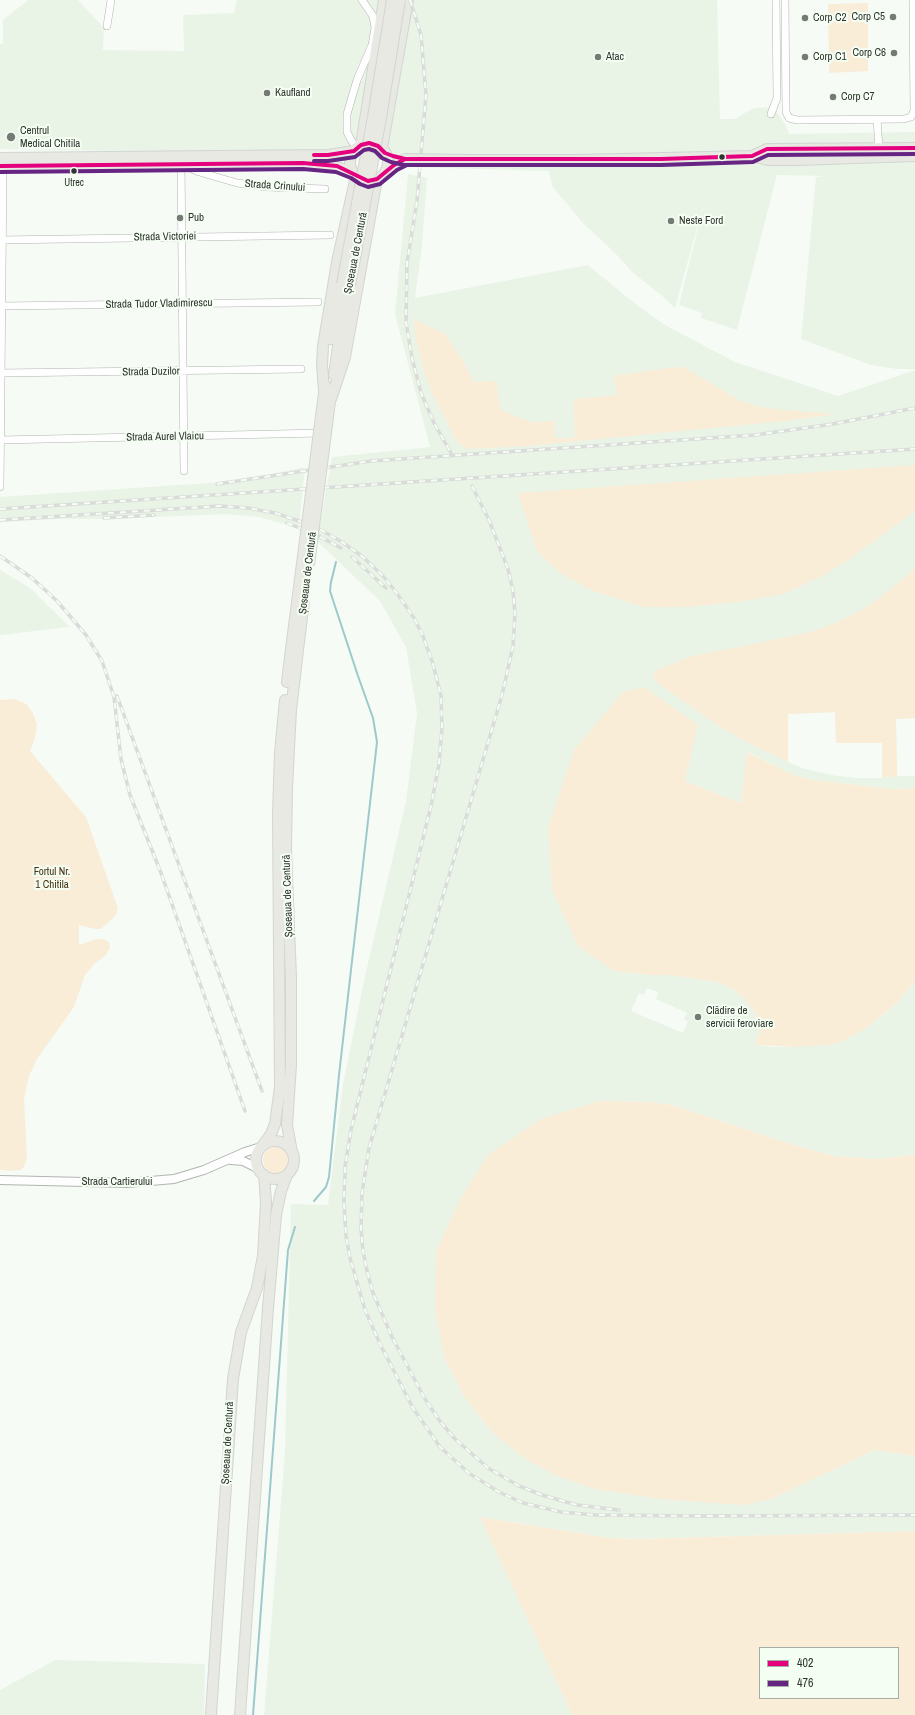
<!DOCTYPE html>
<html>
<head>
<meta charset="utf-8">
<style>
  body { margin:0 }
  #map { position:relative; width:915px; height:1715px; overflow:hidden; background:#f6fbf6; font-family:"Archivo Narrow",sans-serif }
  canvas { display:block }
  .legend { position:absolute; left:759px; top:1647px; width:140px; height:52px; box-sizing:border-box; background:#f5fef3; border:1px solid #a6ada4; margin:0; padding:5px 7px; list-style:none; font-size:12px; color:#2f342e }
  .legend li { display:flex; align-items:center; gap:8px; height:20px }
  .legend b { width:20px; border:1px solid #a6ada4 }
</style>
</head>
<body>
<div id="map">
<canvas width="915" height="1715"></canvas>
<ul class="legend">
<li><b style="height:5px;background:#e5007d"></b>402</li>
<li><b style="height:5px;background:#662483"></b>476</li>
</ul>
</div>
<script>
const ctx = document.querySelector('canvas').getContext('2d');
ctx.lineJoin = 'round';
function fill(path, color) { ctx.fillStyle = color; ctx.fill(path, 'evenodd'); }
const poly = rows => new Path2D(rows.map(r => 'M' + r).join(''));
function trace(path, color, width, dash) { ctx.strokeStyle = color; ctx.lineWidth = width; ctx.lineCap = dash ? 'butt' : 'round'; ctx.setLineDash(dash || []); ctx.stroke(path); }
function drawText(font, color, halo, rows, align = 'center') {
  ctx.font = font + ' "Archivo Narrow",sans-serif'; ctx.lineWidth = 4; ctx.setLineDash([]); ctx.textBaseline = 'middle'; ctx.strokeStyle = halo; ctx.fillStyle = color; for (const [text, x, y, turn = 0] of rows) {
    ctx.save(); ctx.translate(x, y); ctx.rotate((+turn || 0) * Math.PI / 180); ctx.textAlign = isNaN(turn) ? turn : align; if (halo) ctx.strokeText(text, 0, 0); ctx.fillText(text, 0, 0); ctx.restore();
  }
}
const built = poly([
  [28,0,78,0,104,28,103,50,184,51,183,15,234,13,237,0,717,0,720,119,734,119,754,108,773,107,785,124,789,134,915,132,915,369,897,369,871,365,801,339,816,177,826,176,777,175,737,330,701,318,702,313,679,305,705,199,675,308,660,294,632,272,615,253,582,222,552,186,549,171,408,167,362,155,0,149,0,44,3,44,3,20],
  [408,174,427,178,422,246,415,298,588,265,633,302,665,325,735,362,838,396,915,370,915,718,896,719,897,776,915,776,915,788,893,789,813,780,794,775,748,752,741,803,685,781,697,725,614,971,651,975,672,975,716,982,730,987,745,999,757,1015,752,1023,759,1029,760,1033,755,1042,758,1045,773,1047,793,1047,843,1041,867,1028,883,1015,898,1002,915,981,915,1155,876,1159,834,1156,797,1146,672,1105,649,1102,599,1101,445,1359,463,1395,492,1432,772,1499,874,1450,915,1456,915,1531,636,1539,611,1538,481,1517,572,1715,264,1715,285,1452,291,1204,328,1205,343,1084,365,976,406,801,417,713,406,647,380,601,317,541,332,457,430,447,395,314],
  [835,712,836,743,882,743,882,778,856,778,831,775,802,768,788,762,788,714],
  [647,988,658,992,656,999,687,1013,684,1020,688,1021,683,1033,631,1011,639,993,644,995],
  [305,467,299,528,259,517,225,514,113,519,60,519,0,522,0,497,238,481],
  [0,570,30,588,70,627,0,635],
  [55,1660,205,1664,204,1715,0,1715,0,1690]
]);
const green = poly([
  [868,3,868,71,829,73,828,4],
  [414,319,444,333,464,363,474,382,496,381,501,410,531,422,554,421,555,438,575,438,573,399,618,395,613,376,675,367,686,368,740,401,757,406,773,409,838,414,784,421,529,446,466,449,456,440,432,393,423,368,415,336],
  [915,465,915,511,847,561,824,575,784,594,738,602,686,607,644,607,593,591,560,573,537,551,518,493],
  [915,568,915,718,896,719,897,776,882,778,882,743,836,743,835,712,788,714,788,762,750,744,722,728,660,685,654,679,653,675,655,671,689,657,782,638,814,631,835,623,858,612,874,602,904,578],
  [644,687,698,725,685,781,741,803,747,752,794,775,813,780,893,789,915,788,915,981,898,1002,867,1028,843,1041,829,1045,793,1047,758,1045,755,1042,760,1033,759,1029,752,1023,757,1015,745,999,730,987,716,982,672,975,651,975,614,971,578,946,552,890,548,828,574,750,623,692],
  [15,699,26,704,33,713,37,724,35,738,30,751,86,817,118,908,116,915,101,929,95,929,79,925,79,945,96,939,103,939,109,942,110,948,106,955,94,964,85,975,74,1007,37,1059,29,1076,24,1099,27,1158,24,1167,20,1170,11,1171,0,1170,0,700],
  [599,1101,649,1102,672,1105,797,1146,834,1156,876,1159,915,1155,915,1456,874,1450,772,1499,742,1505,661,1499,595,1489,555,1475,524,1458,492,1432,463,1395,445,1359,435,1312,436,1251,462,1196,488,1155,541,1119],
  '263 1160a13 13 0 1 1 26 0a13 13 0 1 1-26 0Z',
  [480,1517,611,1538,636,1539,915,1531,915,1715,572,1715],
  [760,1648,898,1648,898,1698,760,1698]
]);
const stream = poly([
  [314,1201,326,1187,329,1177,339,1075,377,742,373,718,358,676,330,591,331,582,336,562],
  [253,1715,288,1250,295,1227]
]);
const minor = poly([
  [785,0,786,112,789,118,797,120,904,119,911,117,914,111,913,0],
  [107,26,111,0],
  [771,114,777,98,776,0],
  [877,119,879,149],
  [357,148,351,140,347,132,347,114,357,80,372,45,375,28,373,16,362,0],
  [181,160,184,471],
  [183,164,196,171,237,183,267,187,325,189],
  [0,240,330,235],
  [0,306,318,302],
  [0,373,301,369],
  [0,440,322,433],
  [0,487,3,166]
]);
const tertiary = poly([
  [231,1160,243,1161,259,1169],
  [0,1180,127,1183,174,1179,204,1170,245,1152,261,1147]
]);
const primary = poly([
  '350 162a19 19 0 1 1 38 0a19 19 0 1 1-38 0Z',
  [361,145,384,0],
  [382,148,408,0],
  [752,156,767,149,915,148],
  [0,158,328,155,354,151],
  [469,160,576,160,752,156,768,160,797,160,915,156],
  [0,166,303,163,331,165,354,173],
  [385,172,394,165,405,159],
  [331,339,342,284],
  [334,375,338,346,350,285],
  [324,391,322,365,323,346,337,262,356,176],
  [331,399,345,357,377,179],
  [320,424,325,385],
  [327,425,331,393],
  [287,682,291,649],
  '256 1160a19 19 0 1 1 38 0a19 19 0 1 1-38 0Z',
  [262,1146,271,1134,275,1124,280,1087,278,813,280,753,285,700],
  [292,1152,287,1125,291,1065,291,978,286,848,287,787,291,710,298,650],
  [211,1715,233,1379,241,1332,257,1288,263,1256,266,1202,264,1175],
  [240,1715,268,1308,276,1215,281,1191,287,1175]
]);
const rail = poly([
  [410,0,421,35,426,95,417,201,407,263,406,322,412,358,421,393,434,423,451,453],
  [217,484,371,461,755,435,833,424,915,408],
  [472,486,489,520,508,569,513,591,515,613,513,646,502,695,369,1148,362,1193,361,1229,363,1251,367,1271,373,1293,392,1337,425,1399,439,1420,455,1439,488,1468,519,1486,542,1495,577,1505,619,1510],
  [0,509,915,449],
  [104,518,154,515],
  [0,520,220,506,248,508,275,513,314,526,342,542,363,557,383,576,396,592,414,618,423,636,433,664,441,696,442,728,439,764,431,806,351,1130,345,1167,344,1202,346,1236,350,1258,365,1310,380,1344,413,1408,440,1447,470,1474,499,1492,523,1503,561,1512,596,1515,704,1516,915,1515],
  [287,523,317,535,341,548],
  [0,556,32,578,57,601,86,635,102,661,114,697,121,759,130,795,161,873,245,1111],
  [352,557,386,588],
  [117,696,262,1091]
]);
const primaryBridge = poly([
  [405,159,469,160],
  [342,284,373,117,392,0],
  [350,285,381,118,400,0],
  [309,565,327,425],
  [291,649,320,424],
  [298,650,304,601]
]);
const bus1 = poly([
  [314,155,328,155,354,151,361,145,369,143,378,146,385,153,393,156,405,159,417,159],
  [0,166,303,163,337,166,368,181,377,179,394,165,405,159,661,159,752,156,767,149,915,148]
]);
const bus2 = poly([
  [314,161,328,161,355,157,364,150,369,149,375,151,382,158,391,162,404,165,417,165],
  [0,172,303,169,336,172,351,178,360,184,368,187,380,184,397,170,407,165,661,165,753,162,768,155,915,154]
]);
const markers = [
  [893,17,4,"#757a74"],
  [805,18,4,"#757a74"],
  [894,53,4,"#757a74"],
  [598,57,4,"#757a74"],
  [805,57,4,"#757a74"],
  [267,93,4,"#757a74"],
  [833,97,4,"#757a74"],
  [11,137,5,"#757a74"],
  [722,157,3.5,"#2f342e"],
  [74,171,3.5,"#2f342e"],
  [180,218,4,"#757a74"],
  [671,221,4,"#757a74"],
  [698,1017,4,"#757a74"]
];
const busNames = [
  ["Utrec",74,183]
];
const poiNames = [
  ["Corp C5",885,17,"right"],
  ["Corp C2",813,18],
  ["Corp C6",886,53,"right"],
  ["Atac",606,57],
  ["Corp C1",813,57],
  ["Kaufland",275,93],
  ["Corp C7",841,97],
  ["Centrul",20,131],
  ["Medical Chitila",20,144],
  ["Pub",188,218],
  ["Neste Ford",679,221],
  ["Clădire de",706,1011],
  ["servicii feroviare",706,1024]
];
const streetNames = [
  ["Strada Crinului",275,186,4],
  ["Strada Victoriei",165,237,-1],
  ["Șoseaua de Centură",356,253,-79],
  ["Strada Tudor Vladimirescu",159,304,-1],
  ["Strada Duzilor",151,372,-1],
  ["Strada Aurel Vlaicu",165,437,-1],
  ["Șoseaua de Centură",308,573,-83],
  ["Șoseaua de Centură",288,896,-92],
  ["Strada Cartierului",117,1182],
  ["Șoseaua de Centură",228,1443,-87]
];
const parkNames = [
  ["Fortul Nr.",52,872],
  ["1 Chitila",52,885]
];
fill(built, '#e9f4e7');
fill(green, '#f9edd8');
trace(stream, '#9dc9cb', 2);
trace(minor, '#b1b5b0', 8);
trace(tertiary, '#b1b5b0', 10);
trace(primary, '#d2d5d2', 12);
trace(minor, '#fefefe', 7);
trace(tertiary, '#fefefe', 8);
trace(primary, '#e8e9e3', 10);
trace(rail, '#dadcda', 3.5);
trace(rail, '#f5fef3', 2, [6]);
trace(primaryBridge, '#d2d5d2', 12, []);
trace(primaryBridge, '#e8e9e3', 10);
trace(bus1, '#e5007d', 4);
trace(bus2, '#662483', 4);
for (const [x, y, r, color] of markers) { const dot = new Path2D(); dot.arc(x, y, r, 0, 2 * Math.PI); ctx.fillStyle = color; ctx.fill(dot); trace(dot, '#f5fef3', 1.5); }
drawText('10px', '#2f342e', '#f5fef3', busNames);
drawText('11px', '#2f342e', '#f5fef3', poiNames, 'left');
drawText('11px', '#2f342e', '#f5fef3', streetNames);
drawText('11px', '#463111', '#f5fef3', parkNames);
</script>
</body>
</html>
